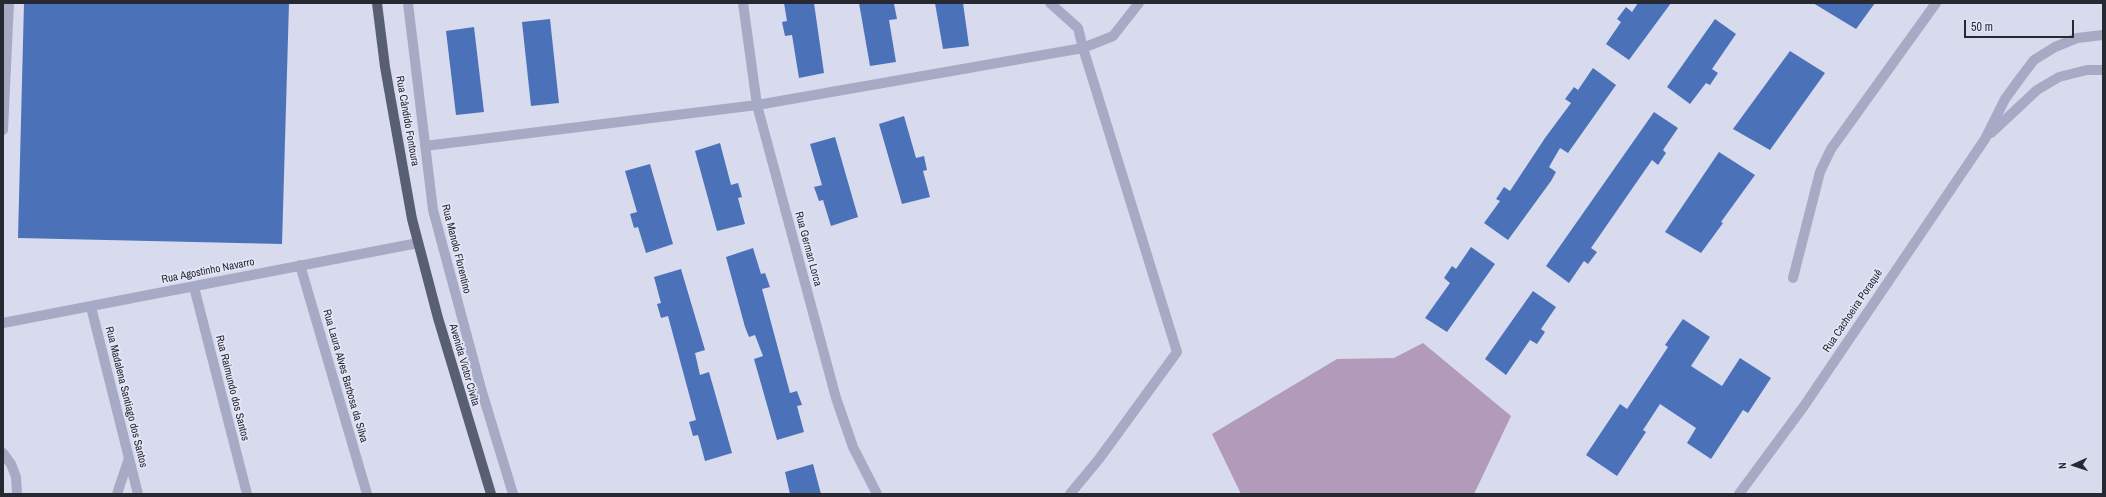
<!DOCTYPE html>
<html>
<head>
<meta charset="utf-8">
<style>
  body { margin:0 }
  #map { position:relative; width:2106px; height:497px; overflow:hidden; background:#d8daee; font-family:"Archivo Narrow",sans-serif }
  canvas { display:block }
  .frame { position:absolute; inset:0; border:4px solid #262931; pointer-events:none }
  .north { position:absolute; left:2054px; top:445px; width:40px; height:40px; -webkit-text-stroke:3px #e4e5f6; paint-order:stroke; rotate:267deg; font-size:11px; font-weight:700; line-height:16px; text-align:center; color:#262931 }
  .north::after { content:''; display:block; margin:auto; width:14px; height:18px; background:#262931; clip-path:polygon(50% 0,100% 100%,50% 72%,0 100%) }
  .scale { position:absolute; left:1964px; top:20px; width:110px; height:18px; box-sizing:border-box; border:2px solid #262931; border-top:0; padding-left:5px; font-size:12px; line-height:14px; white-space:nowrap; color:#262931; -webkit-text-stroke:3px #e4e5f6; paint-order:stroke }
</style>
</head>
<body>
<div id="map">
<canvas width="2106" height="497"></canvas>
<div class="frame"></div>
<div class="north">N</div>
<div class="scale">50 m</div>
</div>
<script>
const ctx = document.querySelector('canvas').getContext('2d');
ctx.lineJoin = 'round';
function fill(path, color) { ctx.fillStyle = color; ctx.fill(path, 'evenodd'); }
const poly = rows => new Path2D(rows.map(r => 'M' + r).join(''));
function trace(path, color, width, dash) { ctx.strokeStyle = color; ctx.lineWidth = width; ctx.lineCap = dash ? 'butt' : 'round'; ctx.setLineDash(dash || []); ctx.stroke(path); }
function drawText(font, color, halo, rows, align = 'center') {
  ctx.font = font + ' "Archivo Narrow",sans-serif'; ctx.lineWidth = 3.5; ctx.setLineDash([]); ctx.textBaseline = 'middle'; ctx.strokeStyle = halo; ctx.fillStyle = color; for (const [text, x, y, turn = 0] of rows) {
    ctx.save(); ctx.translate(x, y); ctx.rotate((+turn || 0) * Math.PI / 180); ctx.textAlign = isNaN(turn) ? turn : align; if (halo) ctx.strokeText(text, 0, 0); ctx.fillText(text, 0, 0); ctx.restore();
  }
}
const green = poly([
  [1423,343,1511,416,1474,494,1241,494,1212,434,1337,359,1394,358]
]);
const building = poly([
  [24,3,289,3,282,244,18,238],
  [784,3,814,3,824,73,799,78,792,35,785,36,782,22,787,21],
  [859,3,894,4,897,19,889,20,896,62,870,66],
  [935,3,963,3,969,46,943,49],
  [1638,3,1671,3,1629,60,1606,44,1621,22,1617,19,1626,7,1632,12],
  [1813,3,1875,3,1856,29],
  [550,19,559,103,531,106,522,22],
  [1715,19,1736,34,1712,69,1718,73,1710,85,1706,83,1690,104,1667,87],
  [474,27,484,112,456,115,446,31],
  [1790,51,1825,73,1770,150,1733,129],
  [1593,68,1616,85,1568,153,1560,148,1549,167,1556,172,1551,181,1508,240,1484,223,1500,201,1496,199,1504,187,1510,191,1545,138,1571,103,1565,99,1574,87,1578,90],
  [1654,112,1678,128,1663,150,1666,153,1658,165,1652,160,1591,248,1597,252,1588,264,1584,261,1569,283,1546,266],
  [904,116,916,158,924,156,927,170,923,171,930,197,902,204,879,124],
  [835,137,858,217,831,226,823,200,819,201,814,187,822,185,810,144],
  [720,143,731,185,738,183,742,197,738,198,745,224,717,231,695,151],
  [1719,152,1755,175,1721,222,1723,223,1701,253,1665,232],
  [650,164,673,244,646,253,638,227,634,228,630,214,637,212,625,171],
  [1471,247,1495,264,1447,332,1425,318,1450,283,1444,278,1452,266,1456,269],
  [753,248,761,274,765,273,770,287,762,289,790,393,797,391,802,405,797,406,804,432,777,440,754,359,763,356,755,335,749,337,745,327,726,257],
  [681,269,705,350,695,353,700,375,709,372,732,453,705,461,698,435,693,436,689,422,696,420,668,316,661,318,657,304,661,303,654,277],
  [1533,291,1556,307,1541,329,1545,332,1537,344,1530,340,1506,375,1485,359],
  [1683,319,1710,337,1691,366,1722,386,1740,358,1771,378,1748,413,1743,410,1711,459,1687,443,1696,428,1660,404,1643,430,1646,432,1617,476,1586,455,1620,404,1627,409,1668,347,1665,345],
  [813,464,821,494,790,494,785,472]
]);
const minor = poly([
  [408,3,433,210,482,392,513,494],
  [743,3,757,105,836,398,853,447,877,494],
  [1050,3,1078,28,1083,48,1177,352,1099,459,1070,494],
  [3,130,9,3],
  [1991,133,2037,90,2059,77,2087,70,2103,70],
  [425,146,757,105,1083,48,1113,36,1139,3],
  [300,265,367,494],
  [1793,278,1820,172,1831,149,1936,3],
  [194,287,247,494],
  [91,307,138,494],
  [3,323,418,243],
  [3,453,11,464,16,477,17,494],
  [117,494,129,458],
  [1739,494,1804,406,1985,139,2005,99,2021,77,2034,60,2055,47,2077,38,2103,35]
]);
const major = poly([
  [377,3,385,67,412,219,438,318,491,494]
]);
const streetNames = [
  ["Rua Cândido Fontoura",407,121,80],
  ["Rua Manolo Florentino",456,249,76],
  ["Rua German Lorca",808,249,75],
  ["Rua Agostinho Navarro",208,271,-11],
  ["Rua Cachoeira Poraquê",1853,311,-56],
  ["Avenida Victor Civita",464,365,74],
  ["Rua Laura Alves Barbosa da Silva",345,376,74],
  ["Rua Raimundo dos Santos",232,388,76],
  ["Rua Madalena Santiago dos Santos",126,397,76]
];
fill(green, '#b29abb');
fill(building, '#4b72b9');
trace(minor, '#a6aac4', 10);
trace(major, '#585f72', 10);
drawText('11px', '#262931', '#e4e5f6', streetNames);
</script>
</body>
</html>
